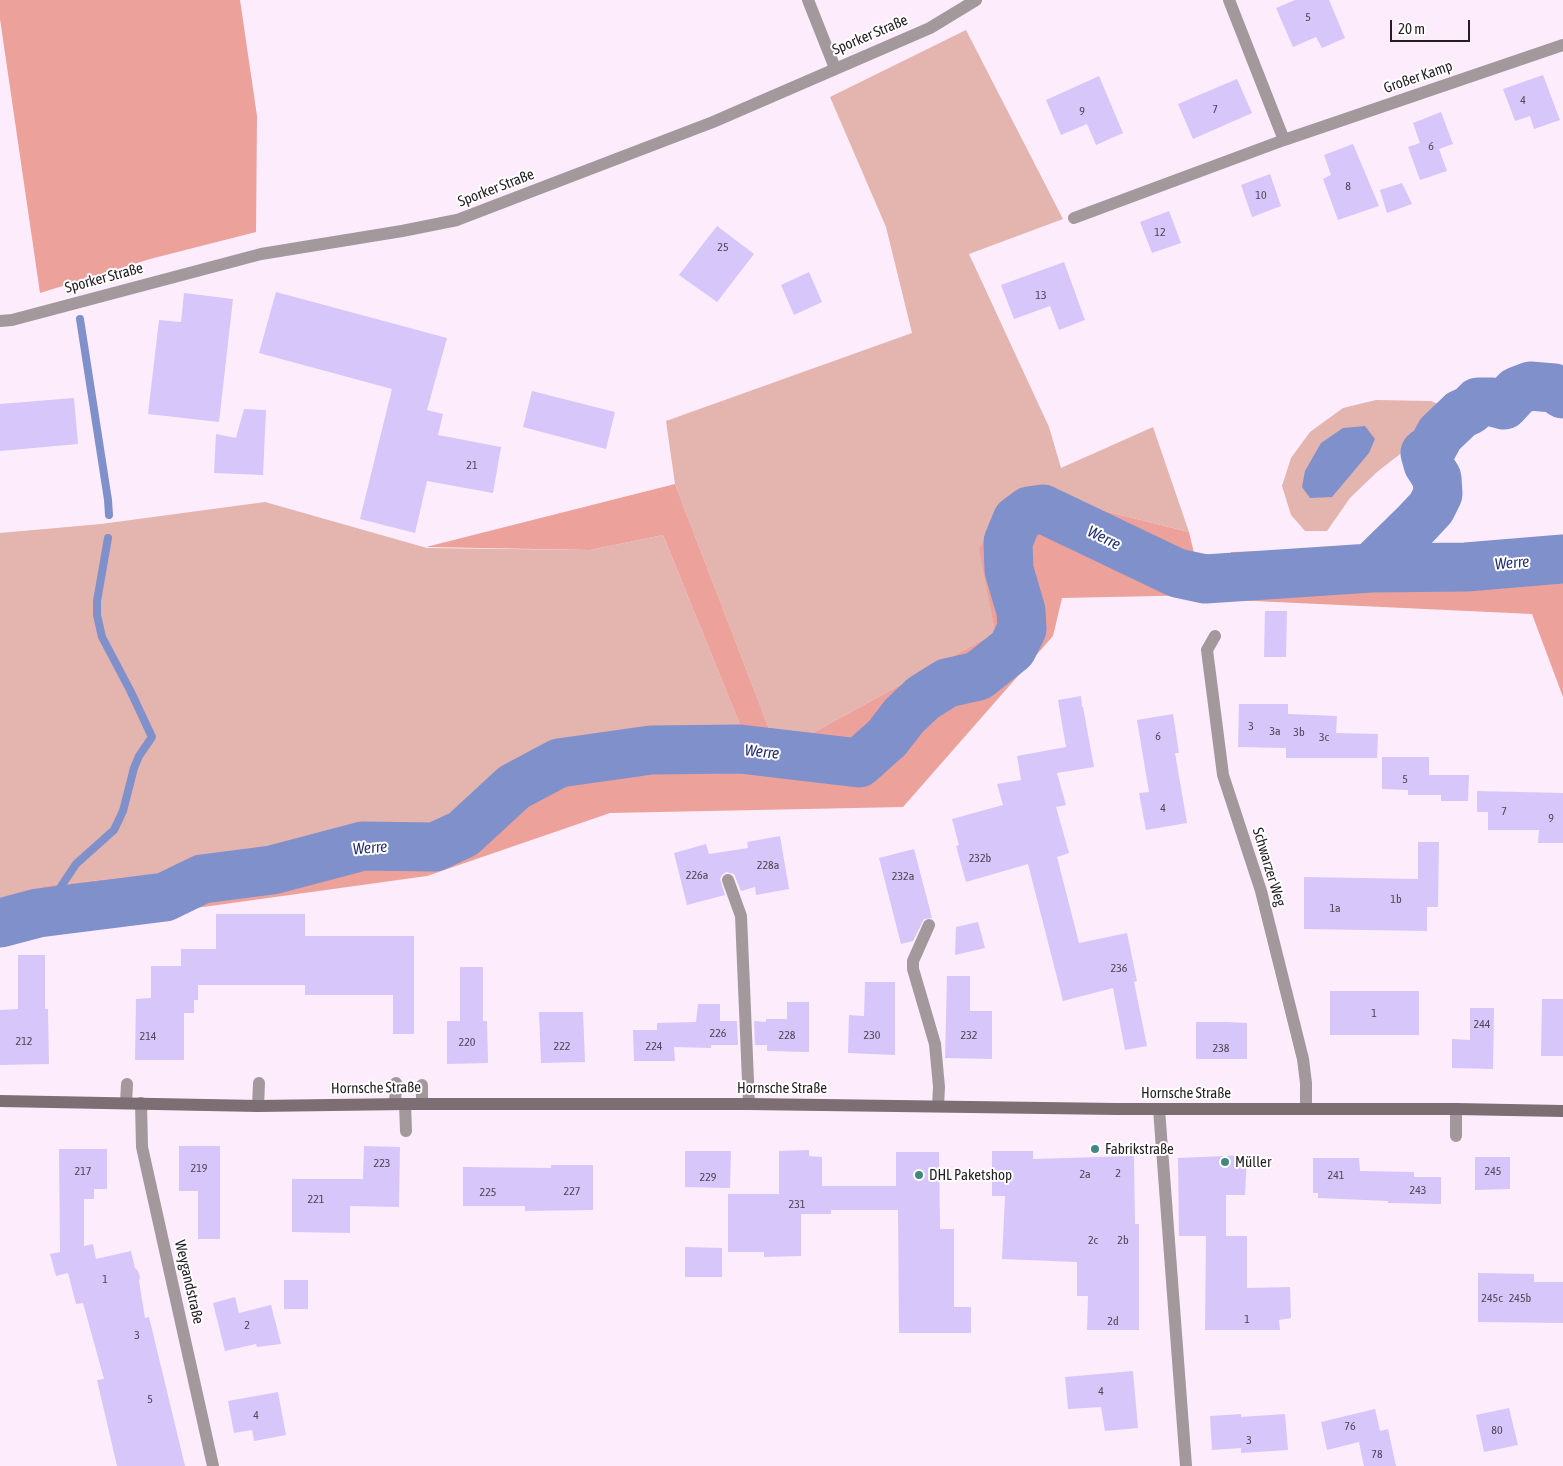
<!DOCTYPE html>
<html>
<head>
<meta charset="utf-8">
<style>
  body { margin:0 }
  #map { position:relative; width:1563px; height:1466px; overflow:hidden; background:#fdecfc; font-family:"Asap Condensed",sans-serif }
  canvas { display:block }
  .scale { position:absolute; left:1390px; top:20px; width:80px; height:22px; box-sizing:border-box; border:2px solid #241e23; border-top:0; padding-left:6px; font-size:15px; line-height:18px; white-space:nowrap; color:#241e23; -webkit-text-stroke:4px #fff; paint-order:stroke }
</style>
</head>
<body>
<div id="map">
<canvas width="1563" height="1466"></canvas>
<div class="scale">20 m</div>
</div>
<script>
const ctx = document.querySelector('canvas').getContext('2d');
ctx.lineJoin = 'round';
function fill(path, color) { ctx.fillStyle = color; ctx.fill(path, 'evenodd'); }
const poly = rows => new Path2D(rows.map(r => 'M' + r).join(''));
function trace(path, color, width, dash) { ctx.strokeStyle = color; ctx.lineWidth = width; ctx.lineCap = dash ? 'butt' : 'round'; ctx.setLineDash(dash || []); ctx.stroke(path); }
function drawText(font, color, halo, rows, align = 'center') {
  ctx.font = font + ' "Asap Condensed",sans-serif'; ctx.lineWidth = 4; ctx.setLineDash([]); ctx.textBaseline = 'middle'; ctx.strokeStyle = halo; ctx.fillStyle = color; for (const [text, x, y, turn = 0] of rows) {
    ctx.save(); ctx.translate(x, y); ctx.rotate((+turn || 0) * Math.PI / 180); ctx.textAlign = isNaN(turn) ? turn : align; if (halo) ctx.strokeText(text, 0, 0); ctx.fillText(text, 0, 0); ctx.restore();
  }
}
const green = poly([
  [966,30,1063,219,969,254,1049,427,1061,468,1153,427,1189,532,1032,493,980,548,995,633,778,752,675,484,666,421,912,333,886,227,830,97],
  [1376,400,1431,401,1461,414,1440,434,1433,447,1425,453,1404,451,1377,472,1350,498,1327,531,1305,531,1291,515,1282,486,1291,458,1310,432,1343,408],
  [265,502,427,548,590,550,663,535,752,754,561,778,429,846,43,886,39,930,0,937,0,533,101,524]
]);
const forest = poly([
  [0,0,240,0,257,116,256,232,150,259,40,293,0,19],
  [675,484,778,752,995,633,979,548,1032,493,1189,532,1204,595,1062,598,1053,636,903,807,610,813,427,876,44,929,43,886,429,846,458,832,559,778,654,752,752,754,663,535,590,550,426,547],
  [1563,543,1563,697,1532,614,1233,600,1231,552]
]);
const water = poly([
  [1365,426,1375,439,1369,453,1332,497,1310,498,1302,487,1305,471,1321,443,1343,428]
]);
const stream = poly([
  [80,319,108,500,109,515],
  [38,913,60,888,76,864,114,830,123,811,134,768,139,756,152,737,130,690,102,637,97,615,97,601,108,538]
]);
const river = poly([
  [1371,568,1416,524,1431,508,1438,494,1437,478,1428,464,1425,453,1433,447,1440,434,1461,414,1470,410,1478,402,1493,402,1504,405,1517,391,1530,386,1554,388,1563,394],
  [0,923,38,913,165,897,202,879,272,870,363,846,435,847,463,834,514,787,559,763,651,750,740,749,859,763,887,738,904,716,923,698,947,683,978,676,1012,649,1022,629,1021,611,1009,570,1008,542,1017,520,1029,511,1043,509,1177,573,1205,579,1371,568,1466,567,1563,559]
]);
const building = poly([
  [1295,0,1329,0,1345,38,1322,48,1316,37,1293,47,1276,8],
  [1543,75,1560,120,1534,129,1530,116,1515,121,1503,89],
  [1099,76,1123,133,1096,145,1087,124,1061,135,1046,100],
  [1237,79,1252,113,1193,139,1178,104],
  [1441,112,1453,144,1439,149,1447,171,1420,180,1408,147,1420,143,1413,123],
  [1353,144,1379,206,1338,220,1323,179,1331,175,1324,155],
  [1270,174,1281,206,1252,217,1241,185],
  [1402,183,1412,204,1387,213,1380,190],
  [1169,211,1181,243,1152,253,1140,222],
  [717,226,754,254,717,302,679,275],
  [1064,262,1085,320,1059,330,1050,306,1014,319,1001,285],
  [809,272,822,302,794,315,781,285],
  [276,292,447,338,427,410,443,414,438,435,501,447,493,493,427,481,415,533,360,519,392,389,259,353],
  [184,293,233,299,219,422,148,414,159,320,181,322],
  [532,391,615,412,606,449,523,427],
  [74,398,78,444,0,451,0,404],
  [244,409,266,410,263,475,214,473,216,434,236,438],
  [1265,611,1287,611,1286,657,1264,657],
  [1081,696,1082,707,1083,707,1094,767,1057,773,1066,805,1056,807,1069,853,1057,857,1079,943,1127,933,1137,981,1134,982,1147,1046,1125,1050,1113,988,1063,1001,1028,864,966,882,956,846,959,845,952,819,1003,805,997,784,1021,780,1017,756,1066,747,1058,700],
  [1239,704,1288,704,1288,714,1337,716,1336,733,1378,734,1377,758,1286,758,1286,748,1238,747],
  [1173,714,1179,753,1175,753,1187,823,1146,830,1139,793,1149,792,1137,720],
  [1382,757,1429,757,1429,775,1469,775,1468,801,1441,801,1441,795,1408,795,1408,790,1382,789],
  [1477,791,1563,793,1563,843,1538,843,1539,830,1488,830,1488,812,1477,812],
  [780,836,789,889,756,895,755,887,741,891,734,874,726,872,722,875,720,879,725,895,687,905,674,853,706,844,709,854,748,848,747,842],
  [1418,842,1439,842,1438,907,1427,907,1427,931,1304,929,1304,877,1418,879],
  [914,849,932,918,924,919,913,941,901,944,879,858],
  [216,914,305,914,305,936,414,936,414,1034,393,1034,393,995,305,995,305,985,198,985,198,1000,194,1000,194,1013,184,1013,184,1060,135,1060,136,999,151,998,151,966,181,966,181,949,216,949],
  [978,922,985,948,955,955,956,927],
  [18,955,45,955,45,1009,48,1009,49,1064,0,1065,0,1010,18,1009],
  [460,967,483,967,483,1021,487,1021,488,1063,447,1064,447,1021,460,1021],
  [947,976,970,976,970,1011,992,1011,992,1059,945,1058],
  [865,982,895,982,895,1055,848,1053,849,1015,864,1016],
  [1330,991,1419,991,1419,1035,1330,1035],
  [1542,999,1563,999,1563,1056,1541,1056],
  [787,1002,809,1002,809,1052,767,1051,767,1045,755,1045,754,1021,766,1022,766,1019,787,1019],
  [698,1004,720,1004,720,1021,737,1021,738,1045,711,1045,711,1048,674,1047,675,1061,634,1061,633,1030,657,1030,657,1023,696,1022],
  [1470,1008,1494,1008,1493,1069,1452,1068,1452,1039,1470,1040],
  [539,1012,583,1012,585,1062,541,1063],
  [1196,1022,1226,1022,1247,1023,1247,1059,1196,1059],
  [179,1146,220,1146,220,1239,198,1239,198,1191,179,1191],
  [364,1146,400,1147,399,1207,350,1206,350,1233,292,1232,292,1179,363,1179],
  [59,1149,107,1149,107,1189,94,1189,94,1199,84,1199,84,1246,93,1244,96,1259,131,1251,135,1268,138,1271,140,1277,139,1281,145,1318,149,1317,185,1466,117,1466,97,1380,104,1379,83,1303,76,1304,68,1273,56,1276,50,1254,60,1252],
  [809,1150,809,1156,822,1157,822,1186,896,1186,896,1152,939,1152,940,1229,954,1229,954,1307,971,1307,971,1333,899,1333,898,1210,831,1210,831,1214,801,1214,801,1256,764,1257,764,1252,728,1252,728,1194,779,1194,779,1151],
  [685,1151,731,1151,730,1188,685,1187],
  [992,1151,1033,1151,1033,1159,1134,1156,1135,1224,1139,1224,1139,1330,1087,1330,1088,1296,1077,1296,1077,1262,1002,1259,1005,1196,992,1196],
  [1247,1155,1245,1195,1226,1195,1226,1236,1247,1236,1247,1288,1290,1287,1291,1318,1279,1320,1280,1330,1205,1330,1206,1236,1179,1236,1178,1158],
  [1475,1157,1510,1157,1510,1189,1475,1190],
  [1313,1158,1359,1158,1360,1171,1414,1172,1414,1177,1441,1177,1441,1204,1388,1203,1388,1201,1318,1198,1318,1193,1313,1193],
  [551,1165,593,1165,593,1210,525,1211,525,1206,463,1206,463,1167,551,1168],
  [685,1247,722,1248,722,1277,685,1277],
  [1478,1273,1534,1274,1534,1282,1563,1282,1563,1323,1478,1322],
  [284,1280,308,1280,308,1309,284,1309],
  [235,1297,239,1313,271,1305,281,1344,257,1347,256,1344,225,1351,213,1303],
  [1133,1371,1138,1428,1105,1431,1101,1407,1068,1409,1065,1377],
  [278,1392,286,1435,254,1441,252,1430,234,1433,228,1401],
  [1509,1408,1518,1445,1484,1452,1476,1415],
  [1375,1409,1380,1431,1388,1429,1396,1466,1364,1466,1359,1442,1327,1450,1321,1422],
  [1241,1414,1241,1417,1285,1414,1288,1450,1241,1453,1241,1448,1212,1450,1210,1416]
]);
const service = poly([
  [808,0,835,68],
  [728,880,741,916,749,1104],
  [929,925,913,961,913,969,935,1044,939,1087,938,1106],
  [126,1103,127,1084],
  [395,1104,396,1083],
  [405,1104,406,1131],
  [422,1104,422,1085],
  [258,1106,259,1083],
  [1456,1109,1456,1136]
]);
const minor = poly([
  [1229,0,1284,140],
  [1074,218,1284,140,1563,45],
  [0,321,12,320,261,254,402,231,457,220,713,122,930,28,976,0],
  [1215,636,1207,650,1223,775,1261,891,1303,1059,1306,1083,1306,1109],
  [141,1103,142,1147,213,1466],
  [1159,1109,1186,1466]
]);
const secondary = poly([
  [0,1101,258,1106,405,1104,749,1104,1117,1109,1456,1109,1563,1111]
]);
const markers = [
  [1095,1149,5,"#418882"],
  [1225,1162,5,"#418882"],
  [919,1175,5,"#418882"]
];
const numberNames = [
  ["5",1308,17],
  ["4",1523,100],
  ["7",1215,109],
  ["9",1082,111],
  ["6",1431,146],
  ["8",1348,186],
  ["10",1261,195],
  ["12",1160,232],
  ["25",723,247],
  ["13",1041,295],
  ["21",472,465],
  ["3",1251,726],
  ["3a",1275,731],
  ["3b",1299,732],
  ["6",1158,736],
  ["3c",1324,737],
  ["5",1405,779],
  ["4",1163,808],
  ["7",1504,811],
  ["9",1551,818],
  ["232b",980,858],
  ["228a",768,865],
  ["226a",697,875],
  ["232a",903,876],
  ["1b",1396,899],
  ["1a",1335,908],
  ["236",1119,968],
  ["1",1374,1013],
  ["244",1482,1024],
  ["226",718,1033],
  ["228",787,1035],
  ["230",872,1035],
  ["232",969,1035],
  ["214",148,1036],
  ["212",24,1041],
  ["220",467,1042],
  ["222",562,1046],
  ["224",654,1046],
  ["238",1221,1048],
  ["223",382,1163],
  ["219",199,1168],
  ["217",83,1171],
  ["245",1493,1171],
  ["2",1118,1173],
  ["2a",1085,1174],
  ["241",1336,1175],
  ["229",708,1177],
  ["243",1418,1190],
  ["227",572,1191],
  ["225",488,1192],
  ["221",316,1199],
  ["231",797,1204],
  ["2c",1093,1240],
  ["2b",1123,1240],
  ["1",105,1279],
  ["245c",1492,1298],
  ["245b",1520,1298],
  ["1",1247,1319],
  ["2d",1113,1321],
  ["2",247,1325],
  ["3",137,1335],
  ["4",1101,1391],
  ["5",150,1399],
  ["4",256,1415],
  ["76",1350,1426],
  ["80",1497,1430],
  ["3",1249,1440],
  ["78",1377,1454]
];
const streetNames = [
  ["Sporker Straße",870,35,-23],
  ["Großer Kamp",1418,77,-19],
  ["Sporker Straße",496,188,-21],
  ["Sporker Straße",104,278,-15],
  ["Schwarzer Weg",1269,867,73],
  ["Hornsche Straße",376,1088,-1],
  ["Hornsche Straße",782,1088],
  ["Hornsche Straße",1186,1093],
  ["Weygandstraße",189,1282,77]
];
const poiNames = [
  ["Fabrikstraße",1105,1149],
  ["Müller",1235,1162],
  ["DHL Paketshop",929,1175]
];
const waterNames = [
  ["Werre",1104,538,26],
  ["Werre",1512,563,-5],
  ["Werre",762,752,6],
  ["Werre",370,848,-5]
];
fill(green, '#e4b4af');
fill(forest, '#eca19b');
fill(water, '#7f90cb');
trace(stream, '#7f90cb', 8);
trace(river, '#7f90cb', 49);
fill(building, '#d7c6f9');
trace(service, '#a3989c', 12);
trace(minor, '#a3989c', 12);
trace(secondary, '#7c6e72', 12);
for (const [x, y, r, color] of markers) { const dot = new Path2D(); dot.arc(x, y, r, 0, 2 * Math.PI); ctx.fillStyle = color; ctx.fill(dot); trace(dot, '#fff', 2); }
drawText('12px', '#514858', null, numberNames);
drawText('15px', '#241e23', '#fff', streetNames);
drawText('15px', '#241e23', '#fff', poiNames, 'left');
drawText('italic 16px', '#232d74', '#fff', waterNames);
</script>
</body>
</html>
